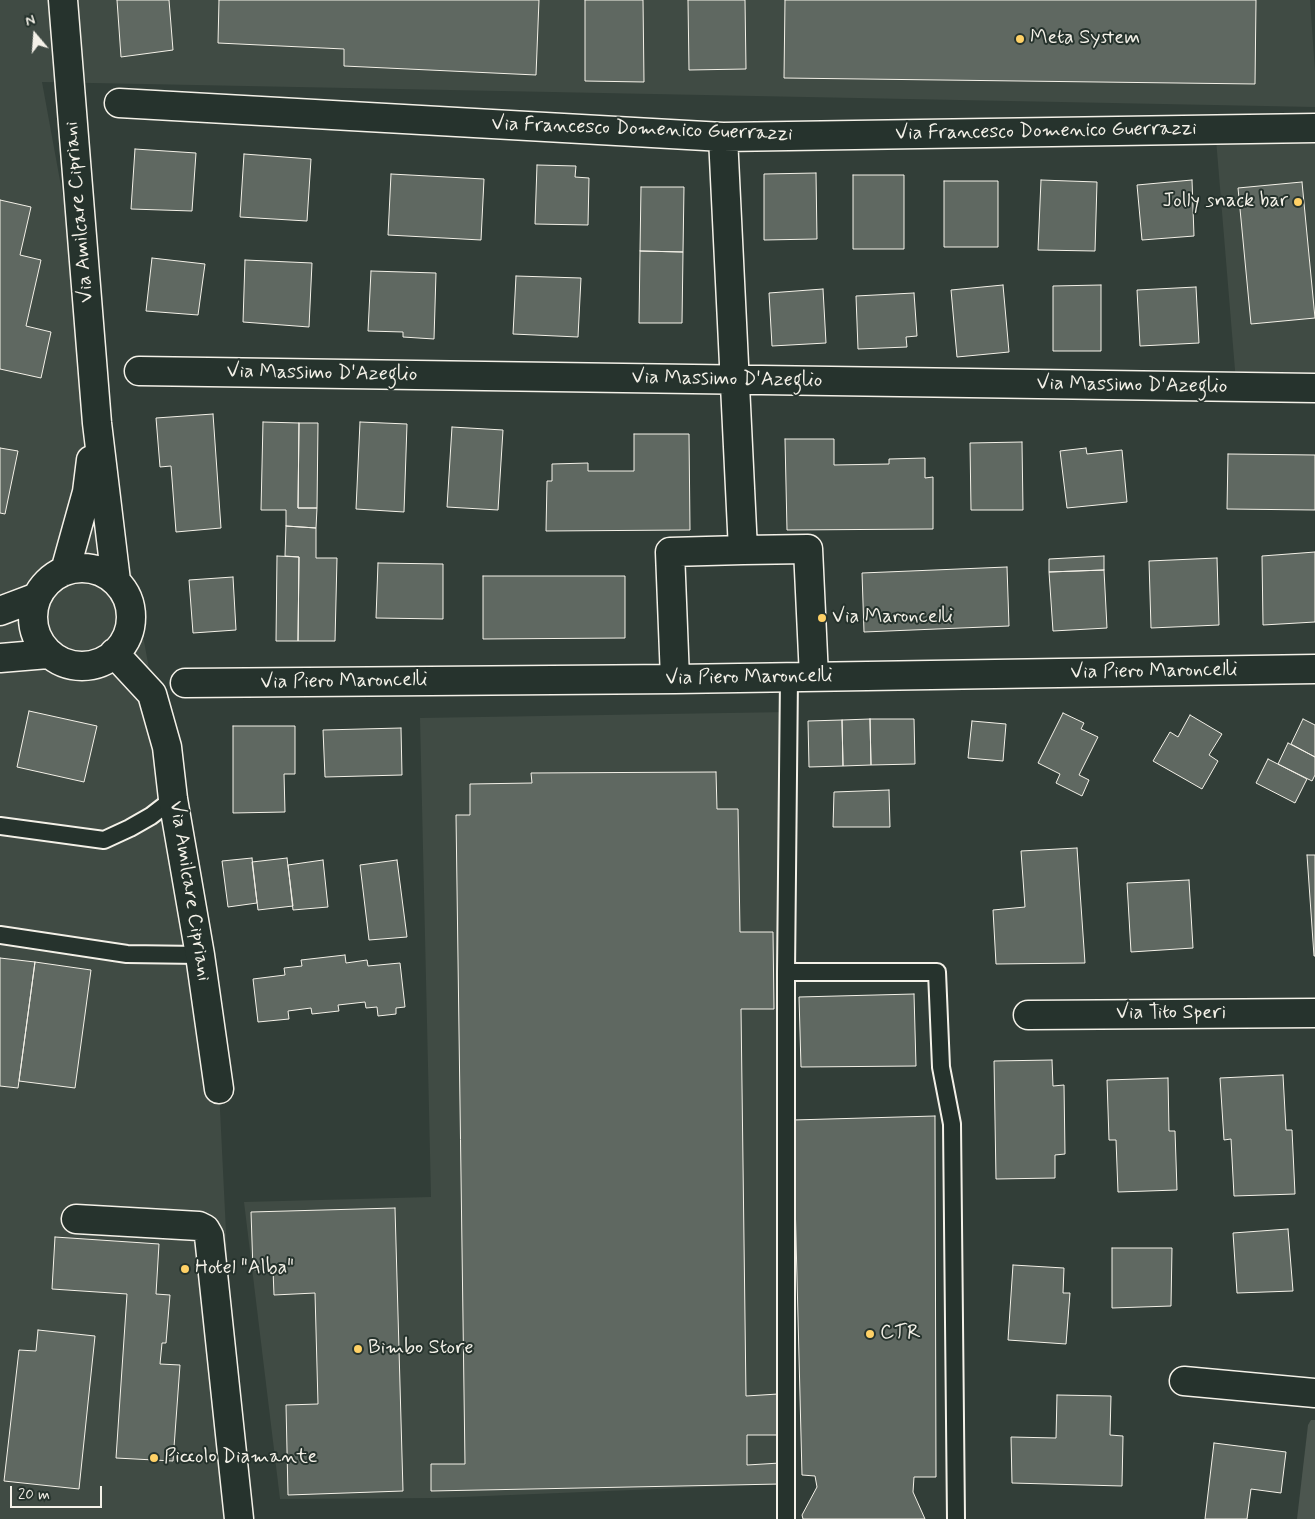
<!DOCTYPE html>
<html>
<head>
<meta charset="utf-8">
<style>
  body { margin:0 }
  #map { position:relative; width:1315px; height:1519px; overflow:hidden; background:#323e38; font-family:Mynerve,sans-serif }
  canvas { display:block }
  .north { position:absolute; left:10px; top:10px; width:50px; height:50px; -webkit-text-stroke:4px #26332d; paint-order:stroke; rotate:342deg; font-size:14px; font-weight:700; line-height:20px; text-align:center; color:#f4f1e8 }
  .north::after { content:''; display:block; margin:auto; width:18px; height:22px; background:#f4f1e8; clip-path:polygon(50% 0,100% 100%,50% 72%,0 100%) }
  .scale { position:absolute; left:10px; top:1486px; width:92px; height:22px; box-sizing:border-box; border:2px solid #f4f1e8; border-top:0; padding-left:6px; font-size:15px; line-height:18px; white-space:nowrap; color:#f4f1e8; -webkit-text-stroke:4px #26332d; paint-order:stroke }
</style>
</head>
<body>
<div id="map">
<canvas width="1315" height="1519"></canvas>
<div class="north">N</div>
<div class="scale">20 m</div>
</div>
<script>
const ctx = document.querySelector('canvas').getContext('2d');
ctx.lineJoin = 'round';
function fill(path, color) { ctx.fillStyle = color; ctx.fill(path, 'evenodd'); }
const poly = rows => new Path2D(rows.map(r => 'M' + r).join(''));
function trace(path, color, width, dash) { ctx.strokeStyle = color; ctx.lineWidth = width; ctx.lineCap = dash ? 'butt' : 'round'; ctx.setLineDash(dash || []); ctx.stroke(path); }
function drawText(font, color, halo, rows, align = 'center') {
  ctx.font = font + ' Mynerve,sans-serif'; ctx.lineWidth = 4; ctx.setLineDash([]); ctx.textBaseline = 'middle'; ctx.strokeStyle = halo; ctx.fillStyle = color; for (const [text, x, y, turn = 0] of rows) {
    ctx.save(); ctx.translate(x, y); ctx.rotate((+turn || 0) * Math.PI / 180); ctx.textAlign = isNaN(turn) ? turn : align; if (halo) ctx.strokeText(text, 0, 0); ctx.fillText(text, 0, 0); ctx.restore();
  }
}
const built = poly([
  [0,0,1310,0,1315,71,1315,107,42,82,158,718,219,1089,240,1519,0,1519],
  [1315,134,1315,381,1236,382,1216,139],
  [789,712,780,1484,437,1498,280,1499,244,1202,431,1197,420,718]
]);
const green = poly([
  [1311,1420,1315,1420,1315,1519,1297,1519,1308,1425]
]);
const building = poly([
  [117,0,169,0,173,50,121,57,117,0],
  [219,0,539,0,536,75,344,66,344,49,218,43,219,0],
  [585,0,643,0,644,82,585,81,585,0],
  [688,0,745,0,746,69,689,70,688,0],
  [785,0,1256,0,1255,84,784,78,785,0],
  [135,149,196,153,192,211,131,209,135,149],
  [244,154,311,159,307,221,240,217,244,154],
  [537,165,576,166,575,177,589,178,588,225,535,224,537,165],
  [816,173,817,239,764,240,764,174,816,173],
  [391,174,484,179,481,240,388,235,391,174],
  [853,175,904,175,904,249,853,249,853,175],
  [1041,180,1097,182,1095,251,1038,250,1041,180],
  [1192,180,1194,236,1142,240,1137,185,1192,180],
  [944,181,998,181,998,247,944,247,944,181],
  [1302,182,1315,318,1251,324,1238,188,1302,182],
  [641,187,684,187,683,252,640,251,641,187],
  [0,200,31,207,20,255,41,260,26,326,51,332,41,378,0,369,0,200],
  [640,251,683,252,682,323,639,323,640,251],
  [152,258,205,264,198,315,146,311,152,258],
  [245,260,312,263,309,327,243,322,245,260],
  [371,271,436,273,434,339,403,337,403,332,368,331,371,271],
  [516,276,581,278,578,337,513,334,516,276],
  [1003,285,1009,352,957,357,951,290,1003,285],
  [1101,285,1101,351,1053,351,1053,286,1101,285],
  [1196,287,1199,343,1140,346,1137,290,1196,287],
  [823,289,826,343,772,346,769,293,823,289],
  [914,293,917,336,906,337,907,347,858,349,856,296,914,293],
  [213,414,221,528,176,532,171,466,160,467,156,418,213,414],
  [263,422,299,423,298,508,317,508,316,528,286,526,286,510,261,510,263,422],
  [360,422,407,424,404,512,356,509,360,422],
  [299,423,318,423,317,508,298,508,299,423],
  [452,427,503,430,498,510,447,507,452,427],
  [634,434,689,434,690,530,546,531,547,481,552,481,552,464,588,463,588,471,634,471,634,434],
  [785,439,834,439,834,465,889,464,889,459,925,458,925,478,933,477,933,529,787,530,785,439],
  [1022,442,1023,510,971,510,970,443,1022,442],
  [0,448,18,451,5,514,0,513,0,448],
  [1086,448,1087,454,1122,450,1127,502,1067,508,1060,451,1086,448],
  [1228,454,1315,455,1315,510,1227,509,1228,454],
  [286,526,316,528,316,558,337,558,335,641,298,641,299,557,285,556,286,526],
  [1315,552,1315,622,1263,625,1262,556,1315,552],
  [277,556,299,557,298,641,276,641,277,556],
  [1104,556,1104,570,1049,572,1049,559,1104,556],
  [1217,558,1219,625,1151,628,1149,561,1217,558],
  [378,563,443,564,443,619,376,618,378,563],
  [1007,567,1009,626,864,632,862,573,1007,567],
  [1104,570,1107,628,1053,631,1049,572,1104,570],
  [483,576,625,576,625,638,483,639,483,576],
  [233,577,236,630,193,633,189,580,233,577],
  [29,711,97,726,84,782,17,767,29,711],
  [1063,713,1084,723,1081,729,1098,737,1079,775,1089,780,1082,796,1056,783,1060,774,1038,763,1063,713],
  [1190,715,1222,734,1209,755,1218,761,1202,789,1153,761,1170,732,1178,737,1190,715],
  [870,719,914,719,915,764,871,765,870,719],
  [870,719,871,765,843,766,842,720,870,719],
  [1303,719,1315,725,1315,757,1291,744,1303,719],
  [842,720,843,766,809,767,808,721,842,720],
  [972,721,1006,724,1003,761,968,758,972,721],
  [233,726,295,726,295,774,284,774,285,812,233,813,233,726],
  [401,728,402,775,325,777,323,730,401,728],
  [1288,743,1315,757,1315,775,1312,781,1278,764,1288,743],
  [1268,759,1307,779,1295,803,1256,783,1268,759],
  [716,772,717,809,738,809,740,932,773,932,774,1009,741,1009,746,1396,778,1394,778,1435,747,1435,747,1465,780,1463,780,1484,431,1491,431,1464,465,1464,456,815,470,815,470,784,532,783,531,773,716,772],
  [889,790,890,827,833,827,834,792,889,790],
  [1077,848,1085,963,996,964,993,910,1025,907,1021,851,1077,848],
  [1307,855,1315,855,1315,956,1314,956,1307,855],
  [252,858,257,903,228,907,222,861,252,858],
  [287,858,293,906,258,910,252,862,287,858],
  [323,860,328,907,293,910,288,865,323,860],
  [397,860,407,937,369,940,360,865,397,860],
  [1189,880,1193,948,1131,952,1127,883,1189,880],
  [345,955,346,963,367,960,368,966,400,963,405,1007,396,1008,396,1014,378,1016,377,1007,366,1008,365,1002,338,1005,339,1011,312,1014,311,1008,288,1011,289,1019,258,1022,253,979,285,975,284,968,302,966,301,960,345,955],
  [0,958,35,962,18,1088,0,1086,0,958],
  [35,962,91,970,75,1088,19,1081,35,962],
  [914,994,916,1066,801,1067,799,997,914,994],
  [1052,1060,1053,1086,1064,1085,1065,1154,1055,1155,1055,1178,996,1179,994,1061,1052,1060],
  [1283,1075,1286,1130,1292,1130,1295,1194,1234,1196,1231,1139,1224,1140,1220,1078,1283,1075],
  [1168,1078,1169,1131,1175,1131,1177,1190,1118,1192,1116,1140,1109,1140,1107,1080,1168,1078],
  [935,1116,936,1477,914,1477,913,1492,925,1519,803,1519,802,1515,817,1487,815,1476,802,1475,793,1120,935,1116],
  [395,1208,403,1491,288,1495,286,1405,318,1404,315,1293,274,1295,273,1270,253,1270,251,1212,395,1208],
  [1288,1229,1293,1291,1237,1293,1233,1233,1288,1229],
  [55,1237,159,1244,156,1294,170,1295,166,1343,162,1343,160,1364,180,1365,173,1461,116,1458,127,1294,52,1289,55,1237],
  [1112,1248,1172,1248,1171,1306,1112,1308,1112,1248],
  [1013,1265,1064,1268,1063,1293,1070,1293,1066,1344,1008,1340,1013,1265],
  [38,1330,95,1336,79,1489,4,1481,19,1350,36,1351,38,1330],
  [1057,1395,1111,1396,1110,1435,1123,1436,1122,1486,1012,1483,1011,1437,1056,1438,1057,1395],
  [1214,1443,1286,1452,1281,1493,1251,1489,1247,1519,1205,1519,1214,1443]
]);
const service = poly([
  [0,826,104,840,130,828,151,816,173,799],
  [0,935,127,954,200,955],
  [786,972,789,677],
  [786,1519,786,972,937,972,941,1067,952,1124,956,1519]
]);
const minor = poly([
  [63,0,97,423,116,581],
  [119,103,723,137,1315,128],
  [723,137,743,550],
  [139,371,1315,388],
  '33 617a49 49 0 1 1 98 0a49 49 0 1 1-98 0Z',
  [65,571,87,492,91,460],
  [0,611,37,597],
  [114,653,152,694,167,747,173,799,200,955,219,1089],
  [0,658,48,654],
  [675,679,670,552,743,550,808,549,814,677],
  [185,683,675,679,1315,669],
  [1028,1015,1315,1013],
  [76,1219,199,1226,205,1229,209,1236,239,1519],
  [1184,1381,1315,1393]
]);
const markers = [
  [1020,39,5,"#ffd166"],
  [1298,202,5,"#ffd166"],
  [822,618,5,"#ffd166"],
  [185,1269,5,"#ffd166"],
  [870,1334,5,"#ffd166"],
  [358,1349,5,"#ffd166"],
  [154,1458,5,"#ffd166"]
];
const poiNames = [
  ["Meta System",1030,39],
  ["Jolly snack bar",1288,202,"right"],
  ["Via Maroncelli",832,618],
  ["Hotel \"Alba\"",195,1269],
  ["CTR",880,1334],
  ["Bimbo Store",368,1349],
  ["Piccolo Diamante",164,1458]
];
const streetNames = [
  ["Via Francesco Domenico Guerrazzi",642,130,2],
  ["Via Francesco Domenico Guerrazzi",1046,132,-1],
  ["Via Amilcare Cipriani",80,212,-95],
  ["Via Massimo D'Azeglio",322,374,1],
  ["Via Massimo D'Azeglio",727,380,1],
  ["Via Massimo D'Azeglio",1132,386,1],
  ["Via Piero Maroncelli",1154,672,-1],
  ["Via Piero Maroncelli",749,678,-1],
  ["Via Piero Maroncelli",344,682,-1],
  ["Via Amilcare Cipriani",189,891,81],
  ["Via Tito Speri",1171,1014]
];
fill(built, '#404b44');
fill(green, '#4c564f');
fill(building, '#5f6861');
trace(building, '#f4f1e8', 1);
trace(service, '#f4f1e8', 20);
trace(minor, '#f4f1e8', 31);
trace(service, '#26332d', 16);
trace(minor, '#26332d', 28);
for (const [x, y, r, color] of markers) { const dot = new Path2D(); dot.arc(x, y, r, 0, 2 * Math.PI); ctx.fillStyle = color; ctx.fill(dot); trace(dot, '#26332d', 2); }
drawText('20px', '#f4f1e8', '#26332d', poiNames, 'left');
drawText('20px', '#f4f1e8', '#26332d', streetNames);
</script>
</body>
</html>
